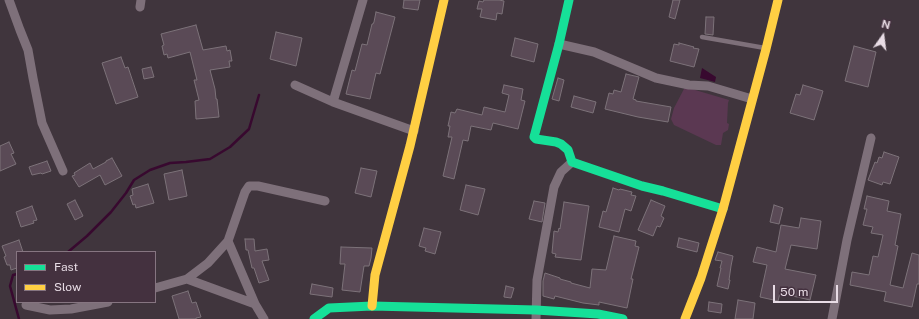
<!DOCTYPE html>
<html>
<head>
<meta charset="utf-8">
<style>
  body { margin:0 }
  #map { position:relative; width:919px; height:319px; overflow:hidden; background:#40353d; font-family:"Public Sans",sans-serif }
  canvas { display:block }
  .legend { position:absolute; left:16px; top:251px; width:140px; height:52px; box-sizing:border-box; background:#44313f; border:1px solid #867581; margin:0; padding:5px 7px; list-style:none; font-size:12px; color:#e8dce5 }
  .legend li { display:flex; align-items:center; gap:8px; height:20px }
  .legend b { width:20px; border:1px solid #867581 }
  .north { position:absolute; left:863px; top:16px; width:40px; height:40px; -webkit-text-stroke:3px #44313f; paint-order:stroke; rotate:14deg; font-size:11px; font-weight:700; line-height:16px; text-align:center; color:#e8dce5 }
  .north::after { content:''; display:block; margin:auto; width:14px; height:18px; background:#e8dce5; clip-path:polygon(50% 0,100% 100%,50% 72%,0 100%) }
  .scale { position:absolute; left:773px; top:285px; width:65px; height:18px; box-sizing:border-box; border:2px solid #e8dce5; border-top:0; padding-left:5px; font-size:12px; line-height:14px; white-space:nowrap; color:#e8dce5; -webkit-text-stroke:3px #44313f; paint-order:stroke }
</style>
</head>
<body>
<div id="map">
<canvas width="919" height="319"></canvas>
<ul class="legend">
<li><b style="height:5px;background:#16e098"></b>Fast</li>
<li><b style="height:5px;background:#ffcf43"></b>Slow</li>
</ul>
<div class="north">N</div>
<div class="scale">50 m</div>
</div>
<script>
const ctx = document.querySelector('canvas').getContext('2d');
ctx.lineJoin = 'round';
function fill(path, color) { ctx.fillStyle = color; ctx.fill(path, 'evenodd'); }
const poly = rows => new Path2D(rows.map(r => 'M' + r).join(''));
function trace(path, color, width, dash) { ctx.strokeStyle = color; ctx.lineWidth = width; ctx.lineCap = dash ? 'butt' : 'round'; ctx.setLineDash(dash || []); ctx.stroke(path); }
const green = poly([
  [685,87,729,100,728,103,727,123,729,124,728,130,723,133,721,145,716,145,674,125,671,119,674,108]
]);
const water = poly([
  [702,68,716,77,715,82,700,78]
]);
const stream = poly([
  [68,252,87,236,111,212,126,193,134,180,150,170,170,163,186,162,210,159,230,147,249,129,259,95],
  [17,274,13,275,10,286,19,319]
]);
const building = poly([
  [404,0,420,0,418,10,403,8,404,0],
  [484,0,499,0,504,1,502,14,497,13,496,20,480,17,482,9,477,9,479,1,483,2,484,0],
  [673,0,680,0,675,19,669,17,673,0],
  [376,12,395,17,380,74,376,73,370,99,346,94,352,70,355,71,362,44,367,45,372,24,373,24,374,22,376,12],
  [706,17,714,17,713,35,705,34,706,17],
  [196,25,203,50,226,46,227,51,230,50,232,61,229,61,230,67,210,70,215,89,216,99,217,99,219,117,196,119,195,101,199,100,194,80,197,80,190,52,168,58,167,54,164,55,162,46,164,45,161,34,196,25],
  [276,32,302,38,296,66,270,59,276,32],
  [515,38,538,44,534,62,511,56,515,38],
  [679,43,694,47,693,48,699,49,694,67,670,61,674,44,679,45,679,43],
  [854,46,876,52,868,87,845,81,854,46],
  [121,57,125,68,128,67,138,97,116,104,102,63,121,57],
  [151,67,154,77,144,79,142,69,151,67],
  [626,74,639,77,633,99,636,100,636,101,671,107,668,122,638,117,605,109,609,93,613,94,614,90,621,92,626,74],
  [558,78,564,80,559,101,552,99,558,78],
  [504,85,523,89,521,100,525,101,518,129,493,123,491,130,471,126,468,141,463,140,454,179,443,176,452,137,448,137,450,126,448,126,451,112,455,113,457,109,482,115,484,107,505,112,509,95,502,93,504,85],
  [803,85,823,91,814,120,790,113,796,94,800,95,803,85],
  [574,96,596,102,593,113,571,107,574,96],
  [9,142,14,153,11,154,16,164,0,171,0,146,9,142],
  [884,152,899,157,890,184,883,182,882,185,868,180,875,162,877,163,879,157,882,158,884,152],
  [112,158,122,176,105,185,100,175,79,187,72,176,75,175,74,173,90,163,93,169,106,162,106,161,112,158],
  [47,161,51,171,42,174,41,173,32,175,29,167,47,161],
  [361,168,377,171,371,197,355,193,361,168],
  [182,170,187,196,169,200,164,174,182,170],
  [148,184,154,203,136,208,135,204,133,205,130,196,133,195,132,189,148,184],
  [466,185,485,189,478,215,460,210,466,185],
  [613,188,619,190,620,189,632,192,631,195,636,196,631,211,625,209,619,232,599,227,603,211,606,212,613,188],
  [867,196,889,201,887,211,901,214,895,245,898,246,890,285,903,288,912,253,919,255,919,284,917,284,912,307,884,301,886,292,850,285,852,272,869,275,873,256,878,257,883,235,871,233,873,227,863,225,867,209,864,209,867,196],
  [75,200,83,216,75,220,67,204,75,200],
  [651,200,665,206,661,216,664,218,660,227,657,226,653,236,638,230,651,200],
  [534,201,545,203,542,222,529,219,534,201],
  [564,202,589,206,581,260,555,257,556,254,552,253,554,231,558,232,559,228,560,229,564,202],
  [774,205,783,208,779,224,770,222,774,205],
  [32,206,37,220,33,221,34,223,21,227,16,212,32,206],
  [801,218,821,221,817,249,791,245,785,269,816,275,810,300,780,293,778,301,760,297,767,265,753,262,757,247,776,252,781,225,799,228,801,218],
  [424,228,441,232,435,254,425,251,426,248,419,246,424,228],
  [614,236,636,241,635,246,639,247,631,279,633,279,627,308,599,302,599,305,583,303,555,296,554,299,543,296,543,281,545,273,560,278,560,279,571,282,571,283,590,288,592,269,606,270,614,236],
  [679,238,699,243,697,252,677,247,679,238],
  [245,239,254,239,255,251,267,249,269,260,262,261,269,280,259,283,254,268,252,268,248,250,246,250,245,239],
  [19,240,23,252,17,252,17,268,11,270,10,265,7,265,4,257,6,256,2,246,19,240],
  [341,247,372,248,371,258,369,266,364,266,360,292,342,290,345,264,340,264,341,247],
  [718,252,733,256,731,266,729,280,730,280,728,289,717,286,721,268,720,268,722,261,715,260,718,252],
  [312,284,333,288,332,297,310,294,312,284],
  [506,286,514,288,511,298,504,297,504,296,506,286],
  [188,291,192,303,196,302,201,317,196,318,196,319,179,319,172,296,188,291],
  [738,300,755,303,753,319,735,319,738,300],
  [709,302,722,304,721,313,708,311,709,302]
]);
const lane = poly([
  [702,37,765,48]
]);
const street = poly([
  [9,0,20,30,28,50,33,78,42,123,63,171],
  [140,7,141,0],
  [559,44,594,52,656,78,689,85,708,86,752,99],
  [295,85,333,102,414,131],
  [333,102,363,0],
  [187,279,208,263,228,241],
  [155,288,187,279,255,304,264,319],
  [255,304,228,241,245,192,249,186,258,186,325,201],
  [26,305,50,310,71,309,108,302],
  [536,319,537,280,554,187,561,172,572,162],
  [832,319,847,240,871,138]
]);
const fast = poly([
  [569,0,559,44,534,137,536,139,556,142,561,144,568,150,572,162,642,186,663,191,723,209],
  [314,319,329,308,372,306,536,310,598,314,623,319]
]);
const slow = poly([
  [372,306,375,275,410,146,444,0],
  [685,319,701,278,723,209,766,49,778,0]
]);
fill(green, '#5b3852');
fill(water, '#38092f');
trace(stream, '#38092f', 2.5);
fill(building, '#5a4a56');
trace(building, '#7c7279', 1);
trace(lane, '#7e707a', 4.5);
trace(street, '#7e707a', 9);
trace(fast, '#16e098', 9);
trace(slow, '#ffcf43', 9);
</script>
</body>
</html>
